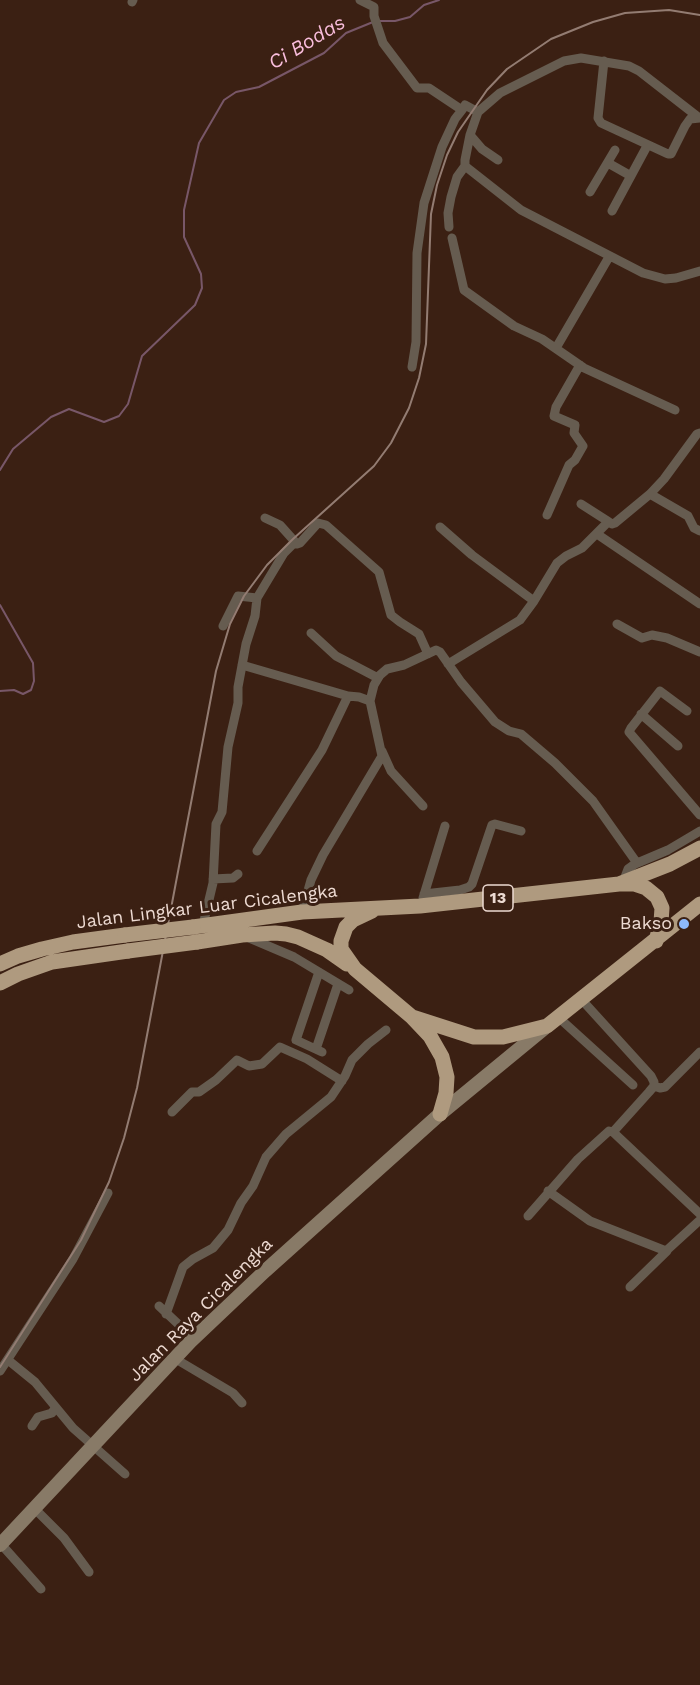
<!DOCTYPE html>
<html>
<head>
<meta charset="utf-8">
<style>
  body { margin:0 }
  canvas { display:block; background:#3b2013 }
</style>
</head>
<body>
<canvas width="700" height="1685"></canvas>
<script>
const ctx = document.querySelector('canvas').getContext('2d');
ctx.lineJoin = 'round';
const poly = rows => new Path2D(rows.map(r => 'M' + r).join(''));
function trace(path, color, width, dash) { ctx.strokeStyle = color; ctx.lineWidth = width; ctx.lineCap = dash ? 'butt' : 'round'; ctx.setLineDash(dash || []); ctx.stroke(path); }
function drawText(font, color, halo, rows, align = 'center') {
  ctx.font = font + ' "Work Sans",sans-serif'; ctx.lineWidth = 6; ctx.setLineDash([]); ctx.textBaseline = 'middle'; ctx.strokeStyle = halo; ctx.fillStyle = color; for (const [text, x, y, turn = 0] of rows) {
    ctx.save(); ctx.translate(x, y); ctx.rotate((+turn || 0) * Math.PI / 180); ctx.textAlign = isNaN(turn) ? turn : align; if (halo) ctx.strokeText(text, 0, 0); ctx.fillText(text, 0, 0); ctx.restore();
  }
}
const stream = poly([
  [379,21,395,21,410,17,424,5,439,0],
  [0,470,13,449,51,417,69,409,104,422,119,416,128,404,142,356,195,305,202,288,201,274,184,237,184,210,199,143,224,100,236,92,259,87,324,53,346,33,373,22],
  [0,605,33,663,34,681,31,690,23,694,14,690,0,691]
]);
const minor = poly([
  [360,0,374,7,374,16,383,43,417,88,429,88,462,110,465,105,478,112],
  [132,2,133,0],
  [604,61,598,118,601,123,668,154,671,154,685,126,690,119,700,118],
  [470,135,482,149,498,160],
  [608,163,631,176],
  [465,166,521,210,643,273,665,279,676,278,700,271],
  [590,192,615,150],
  [612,211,647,146],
  [449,227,448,213,451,197,457,177,465,166,465,160,470,135,478,112,500,93,564,61,581,58,629,66,639,71,698,117],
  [452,238,464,290,514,326,542,339,584,368,675,410],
  [556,348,609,257],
  [412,367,416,342,417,253,424,203,442,147,455,119,462,110],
  [650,494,688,516,694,528,700,531],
  [547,515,569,465,575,460,583,446,574,433,575,425,554,416,556,407,580,365],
  [265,518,280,525,297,544,300,543,318,523,326,525,379,572,391,615,400,622,419,634,428,654],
  [606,520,612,524,615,523,650,494,664,479,697,434,700,433],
  [440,527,472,555,534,601],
  [597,534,700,604],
  [617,624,642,638,652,635,667,638,700,652],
  [223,626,238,596,257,598],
  [311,633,336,656,378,678],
  [448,664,520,620,534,601,557,563,566,556,582,548,607,523,606,520,581,504],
  [242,665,348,696],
  [687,711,660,691,631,728,629,732,700,815],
  [641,714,678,746],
  [382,751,391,771,423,806],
  [257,851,322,750,348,696,359,697,370,701],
  [213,879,233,878,238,874],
  [623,882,628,869,635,864,668,850,700,831],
  [424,894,460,890,469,887,472,884,492,825,495,824,521,831],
  [423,898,445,826],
  [302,912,311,880,323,855,382,756,370,701,374,685,380,675,387,669,404,665,436,650,440,652,461,682,495,722,509,731,521,734,555,763,593,801,637,863],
  [203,925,213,883,216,824,222,812,228,747,238,703,238,687,246,644,255,616,257,598,284,553,295,542],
  [247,937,294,957,349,990],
  [319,972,296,1040,322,1052],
  [581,999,651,1076,654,1082,654,1086,649,1092,613,1132,700,1214],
  [558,1017,633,1085],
  [316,1049,338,984],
  [654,1086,660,1088,665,1087,700,1052],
  [172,1112,192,1092,199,1092,216,1080,237,1060,249,1066,262,1064,280,1047,307,1059,342,1081],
  [548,1191,590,1221,666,1251,700,1220],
  [528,1216,578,1159,609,1131,613,1132],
  [630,1287,667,1251],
  [159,1306,193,1338],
  [166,1314,183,1267,193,1259,213,1248,228,1230,241,1203,253,1186,266,1157,286,1134,331,1097,345,1076,352,1060,368,1044,386,1030],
  [174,1358,233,1393,242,1403],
  [8,1360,35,1382,73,1428,125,1474],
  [0,1371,73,1259,108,1193],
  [32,1426,38,1417,52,1413,55,1408],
  [34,1508,64,1538,89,1572],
  [1,1544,41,1589]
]);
const secondary = poly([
  [0,1545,190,1342,265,1271,440,1114,547,1026]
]);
const trunk = poly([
  [622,884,634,884,646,888,657,897,662,908,661,922,656,941],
  [372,911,353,920,346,927,341,941,341,949,355,969,412,1017,430,1036,442,1057,447,1077,446,1093,440,1114],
  [193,927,302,912,420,906,619,884,670,864,700,848],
  [197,942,242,935,275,933,286,934,298,937,327,950,347,964],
  [0,964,18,956,42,949,73,942,125,935],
  [0,983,18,974,52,962,128,951],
  [412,1017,474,1037,503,1037,547,1026,700,904]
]);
const rail = poly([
  [0,1367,81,1240,109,1182,124,1138,137,1088,216,671,230,624,244,596,267,565,293,539,374,466,391,443,409,408,419,378,426,344,431,214,437,185,447,155,458,132,487,90,507,69,551,39,593,22,625,13,669,10,700,15]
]);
const trunkBridge = poly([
  [125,935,193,927],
  [128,951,197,942]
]);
const markers = [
  [684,924,6,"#8db9fc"]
];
const shields = [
  [498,898,30]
];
const shieldNames = [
  ["13",498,898]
];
const streetNames = [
  ["Jalan Lingkar Luar Cicalengka",207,907,-7],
  ["Jalan Raya Cicalengka",201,1310,-45]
];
const poiNames = [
  ["Bakso",672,924]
];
const waterNames = [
  ["Ci Bodas",307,43,-31]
];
trace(stream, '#785768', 2);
trace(minor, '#665c50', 9);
trace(secondary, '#887a67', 14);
trace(trunk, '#af9a7f', 15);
trace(rail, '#937c72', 2);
trace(trunkBridge, '#af9a7f', 15);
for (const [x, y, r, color] of markers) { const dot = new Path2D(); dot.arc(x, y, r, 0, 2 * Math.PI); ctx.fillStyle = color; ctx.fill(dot); trace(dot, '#3b2013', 2); }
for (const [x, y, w] of shields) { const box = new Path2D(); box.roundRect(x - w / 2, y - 13, w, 26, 4.5); ctx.fillStyle = '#3b2013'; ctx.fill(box); trace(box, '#eddad2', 1.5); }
drawText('bold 16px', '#eddad2', null, shieldNames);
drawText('18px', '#eddad2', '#3b2013', streetNames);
drawText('18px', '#eddad2', '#3b2013', poiNames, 'right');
drawText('italic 20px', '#f9bddc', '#3b2013', waterNames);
</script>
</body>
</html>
